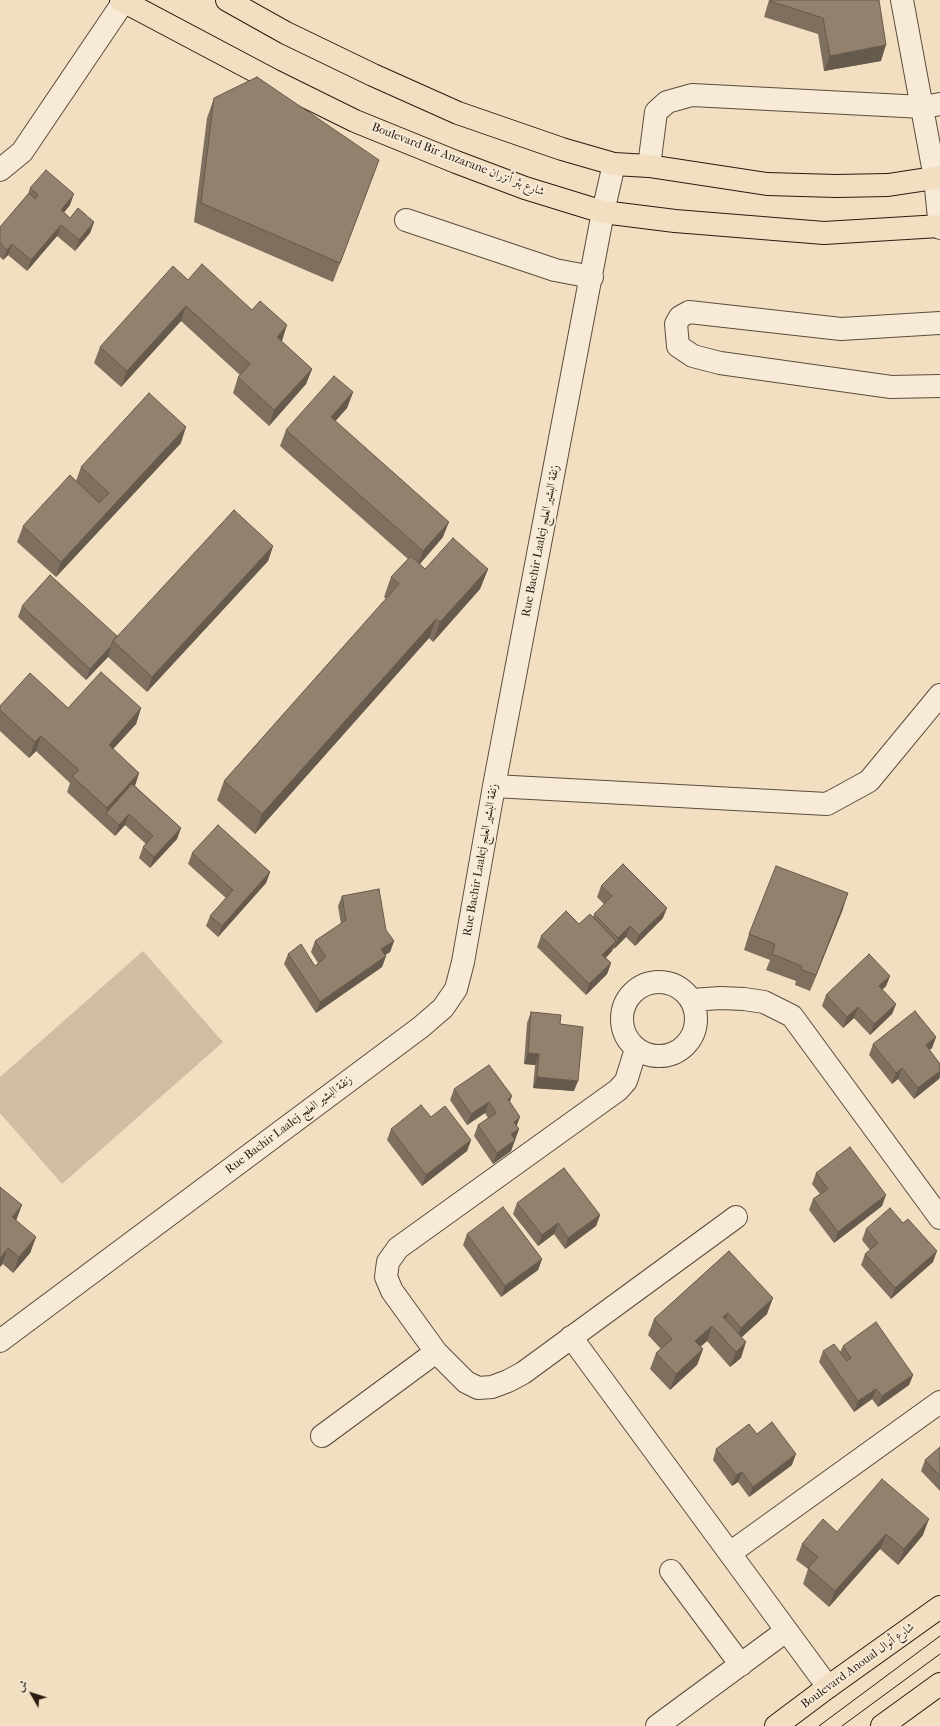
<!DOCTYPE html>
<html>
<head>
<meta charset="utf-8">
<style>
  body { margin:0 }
  #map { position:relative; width:940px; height:1726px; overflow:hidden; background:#f2dfc1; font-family:"IM FELL French Canon",Amiri,serif }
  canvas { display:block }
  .north { position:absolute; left:12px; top:1674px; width:40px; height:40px; -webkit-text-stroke:3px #f7ead7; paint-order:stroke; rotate:309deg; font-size:11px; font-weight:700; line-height:16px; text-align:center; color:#291c11 }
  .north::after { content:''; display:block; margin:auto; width:14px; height:18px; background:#291c11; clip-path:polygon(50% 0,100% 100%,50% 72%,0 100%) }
</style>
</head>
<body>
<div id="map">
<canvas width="940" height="1726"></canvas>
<div class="north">ش</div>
</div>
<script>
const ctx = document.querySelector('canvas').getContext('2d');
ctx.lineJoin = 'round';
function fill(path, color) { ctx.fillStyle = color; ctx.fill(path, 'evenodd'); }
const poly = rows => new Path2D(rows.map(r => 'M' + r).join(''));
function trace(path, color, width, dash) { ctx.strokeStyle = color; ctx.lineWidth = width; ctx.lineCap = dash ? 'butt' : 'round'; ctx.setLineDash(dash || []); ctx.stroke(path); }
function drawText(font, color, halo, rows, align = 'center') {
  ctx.font = font + ' "IM FELL French Canon",Amiri,serif'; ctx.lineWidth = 4; ctx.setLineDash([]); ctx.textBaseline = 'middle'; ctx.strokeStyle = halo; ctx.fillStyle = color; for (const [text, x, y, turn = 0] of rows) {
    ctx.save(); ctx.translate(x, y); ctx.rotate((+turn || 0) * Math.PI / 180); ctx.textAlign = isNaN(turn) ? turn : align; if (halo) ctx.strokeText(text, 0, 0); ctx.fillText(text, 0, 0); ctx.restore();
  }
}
const green = poly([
  [143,951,223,1042,62,1184,0,1113,0,1077]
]);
const minor = poly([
  [902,0,935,178,940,228],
  [649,166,656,112,667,102,692,95,923,107,940,104],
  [0,170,22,152,124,1],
  [406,220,555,270,592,277],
  [940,323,841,329,689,312,680,317,676,324,678,346,693,356,720,363,891,387,940,386],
  [494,786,827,804,869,781,940,695],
  '622 1019a37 37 0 1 1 74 0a37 37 0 1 1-74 0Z',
  [692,1000,720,998,744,999,764,1002,792,1016,940,1218],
  [636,1049,626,1081,618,1090,398,1248,388,1262,386,1277,392,1291,436,1352,466,1382,478,1388,492,1387,508,1381,523,1373,736,1217],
  [571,1337,828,1687],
  [0,1341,421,1027,443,1008,456,989,463,962,494,786,603,212,614,164],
  [322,1436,436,1352],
  [730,1553,940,1402],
  [671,1571,741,1665],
  [657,1726,786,1631]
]);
const major = poly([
  [121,0,272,80,355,121,456,162,525,188,603,212,675,221,824,233,940,226],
  [227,0,286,33,373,75,458,113,562,149,614,164,649,166,767,184,836,186,888,185,940,177],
  [776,1726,828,1687,940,1607],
  [882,1726,940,1684]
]);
const tram = poly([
  [819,1726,940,1636],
  [842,1726,940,1654]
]);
const wall = poly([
  [769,0,879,0,881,61,824,71,818,34,764,17],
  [214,98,379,160,333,282,194,222,207,118],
  [30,188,70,205,64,212,70,218,94,222,90,233,75,251,57,236,27,271,8,255,3,260,0,257,0,227,28,194],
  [188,280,281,341,312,369,306,384,269,426,233,393,238,377,240,375,181,321,121,387,94,363,100,347],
  [353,392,347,408,335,421,443,537,420,564,425,569,488,569,480,589,433,642,429,638,255,834,217,800,224,781,386,599,384,597,391,577,408,559,280,446,286,430],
  [181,443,56,577,17,542,23,526,76,481,81,467],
  [273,546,268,561,147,692,108,657,86,680,18,617,22,606,117,636],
  [0,706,68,708,141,708,136,724,113,749,139,773,135,786,181,828,177,839,150,868,139,858,143,847,146,844,125,825,115,836,67,792,70,783,36,751,29,758,0,731],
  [192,853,270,872,266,883,218,937,206,926,210,916,226,898,188,864],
  [601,886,663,918,635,946,626,937,614,949,613,948,612,951,606,958,611,963,607,974,586,995,537,947,541,936,579,924,593,917,594,914,604,904,597,897],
  [342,896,386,930,394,941,390,952,385,955,386,956,382,967,316,1013,284,964,288,954,315,966,318,963,311,952,315,941,341,924,338,906],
  [843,909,810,991,795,985,796,981,766,970,770,960,744,950,749,934],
  [890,976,886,986,882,990,896,1004,892,1014,870,1035,854,1018,843,1028,822,1006,826,995],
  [531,1012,574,1091,533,1088,535,1065,524,1064,527,1023],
  [936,1037,932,1048,929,1050,940,1064,940,1077,939,1079,914,1099,898,1079,892,1084,869,1055,873,1044],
  [454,1089,510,1102,517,1126,519,1129,511,1151,493,1164,474,1136,478,1125,488,1118,485,1113,467,1125,450,1100],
  [431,1117,471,1140,467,1151,422,1186,387,1140,391,1129],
  [816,1173,882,1206,834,1243,809,1210,813,1199,820,1194,812,1184],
  [517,1203,600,1215,596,1226,565,1249,554,1234,538,1246,513,1214],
  [16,1221,36,1237,30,1253,13,1273,3,1264],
  [866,1229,933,1262,891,1299,861,1265,865,1254,870,1250,862,1240],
  [467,1234,542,1259,538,1270,501,1297,463,1245],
  [729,1251,767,1314,742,1337,741,1358,730,1367,707,1341,700,1347,703,1349,697,1365,670,1390,650,1369,656,1353,661,1349,648,1335,654,1319],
  [843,1346,913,1375,909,1385,878,1407,872,1399,854,1412,819,1362,823,1351,840,1352],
  [757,1434,792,1465,749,1497,738,1482,732,1486,713,1460,716,1449],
  [940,1447,940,1491,921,1471,925,1460],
  [837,1532,923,1535,898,1565,880,1549,829,1607,803,1584,808,1569,796,1560,802,1544]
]);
const shadedWall = poly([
  [886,45,881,61,824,71,830,56],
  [74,194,70,205,57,221,61,210],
  [94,222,90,233,75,251,79,240],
  [61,225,57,236,27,271,31,260],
  [12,244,8,255,3,260,7,250],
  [186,306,181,321,121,387,127,371],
  [287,325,282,341,271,353,277,337],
  [312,369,306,384,269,426,274,410],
  [353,392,347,408,325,433,331,417],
  [186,427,181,443,56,577,61,562],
  [449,522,443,537,417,567,423,551],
  [273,546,268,561,147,692,152,677],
  [488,569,480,589,433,642,440,622],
  [436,619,429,638,255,834,262,814],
  [111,646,108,657,86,680,90,669],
  [141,708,136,724,103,760,109,745],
  [41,736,36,751,29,758,35,742],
  [139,773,134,788,106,813,107,808],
  [129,814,125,825,115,836,119,825],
  [181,828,177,839,150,868,154,857],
  [270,872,266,883,218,937,222,926],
  [848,893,843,909,810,991,816,975],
  [667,908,663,918,635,946,639,935],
  [630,926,626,937,614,949,618,938],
  [394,941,390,952,377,960,381,949],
  [616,941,612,951,598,965,602,955],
  [386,956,382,967,316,1013,320,1002],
  [611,963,607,974,586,995,589,984],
  [890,976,886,986,875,997,879,986],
  [896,1004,892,1014,870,1035,874,1024],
  [858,1007,854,1018,843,1028,847,1017],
  [936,1037,932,1048,922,1056,926,1045],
  [528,1053,539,1054,535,1065,524,1064],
  [902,1068,898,1079,892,1084,896,1073],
  [940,1071,939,1079,914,1099,918,1088],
  [537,1077,578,1081,574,1091,533,1088],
  [512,1096,508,1107,508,1099],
  [489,1102,485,1113,467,1125,471,1114],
  [520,1117,516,1128,514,1122],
  [519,1129,515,1140,507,1145,511,1134],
  [471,1140,467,1151,422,1186,426,1175],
  [515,1140,511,1151,493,1164,497,1153],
  [886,1195,882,1206,834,1243,838,1232],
  [22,1205,16,1221,12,1217],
  [600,1215,596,1226,565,1249,568,1238],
  [558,1223,554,1234,538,1246,542,1235],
  [36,1237,30,1253,13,1273,19,1257],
  [8,1248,3,1264,0,1267,0,1258],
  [937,1251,933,1262,891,1299,895,1288],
  [542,1259,538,1270,501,1297,505,1286],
  [773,1298,767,1314,735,1343,741,1328],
  [728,1313,722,1328,717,1332,723,1317],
  [712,1326,707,1341,689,1357,695,1341],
  [746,1342,741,1358,730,1367,736,1352],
  [703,1349,697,1365,670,1390,676,1374],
  [913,1375,909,1385,878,1407,882,1396],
  [876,1389,872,1399,854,1412,858,1401],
  [796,1454,792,1465,749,1497,753,1487],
  [742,1472,738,1482,732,1486,736,1475],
  [929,1519,923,1535,898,1565,904,1549],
  [886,1534,880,1549,829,1607,835,1591]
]);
const building = poly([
  [770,0,879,0,886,45,830,56,823,18,770,1,770,0],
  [257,77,379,160,340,263,201,203,214,98,257,77],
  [46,170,74,194,61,210,70,218,78,208,94,222,79,240,61,225,31,260,12,244,7,250,0,243,0,227,29,193,35,199,38,195,30,188,46,170],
  [202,264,252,310,260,301,287,325,277,337,312,369,274,410,238,377,250,364,186,306,127,371,100,347,173,266,188,280,202,264],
  [334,376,353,392,331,417,449,522,423,551,286,430,334,376],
  [149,393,186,427,61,562,23,526,70,475,99,503,109,493,81,467,149,393],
  [234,510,273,546,152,677,113,641,234,510],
  [453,538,488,569,440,622,436,619,262,814,224,781,399,584,391,577,411,556,425,569,453,538],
  [50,575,117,636,113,641,111,646,90,669,22,606,50,575],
  [101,672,141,708,109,745,139,773,107,808,72,776,79,770,41,736,35,742,0,710,0,706,30,673,68,708,101,672],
  [132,784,181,828,154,857,143,847,153,836,129,814,119,825,106,813,132,784],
  [218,825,270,872,222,926,210,916,233,890,192,853,218,825],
  [623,864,667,908,639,935,630,926,618,938,594,914,612,896,601,886,623,864],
  [776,866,848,893,816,975,800,969,802,966,772,954,775,944,749,934,776,866],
  [379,889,386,930,394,941,381,949,386,956,320,1002,288,954,301,944,315,966,326,957,315,941,346,920,342,896,379,889],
  [566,911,579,924,590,914,616,941,602,955,611,963,589,984,541,936,566,911],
  [869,954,890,976,879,986,896,1004,874,1024,858,1007,847,1017,826,995,869,954],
  [915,1011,936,1037,926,1045,940,1064,940,1071,918,1088,902,1068,896,1073,873,1044,915,1011],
  [531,1012,561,1015,560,1024,583,1027,578,1081,537,1077,539,1054,528,1053,531,1012],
  [489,1065,512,1096,508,1099,520,1117,514,1122,519,1129,511,1134,515,1140,497,1153,478,1125,496,1113,489,1102,471,1114,454,1089,489,1065],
  [421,1105,431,1117,445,1106,471,1140,426,1175,391,1129,421,1105],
  [850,1147,886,1195,838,1232,813,1199,828,1189,816,1173,850,1147],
  [564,1168,600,1215,568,1238,558,1223,542,1235,517,1203,564,1168],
  [0,1187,22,1205,12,1217,36,1237,19,1257,8,1248,0,1258,0,1187],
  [503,1207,542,1259,505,1286,467,1234,503,1207],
  [890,1208,903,1223,908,1219,937,1251,895,1288,865,1254,878,1243,866,1229,890,1208],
  [729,1251,773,1298,741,1328,728,1313,723,1317,746,1342,736,1352,712,1326,695,1341,703,1349,676,1374,656,1353,672,1339,654,1319,729,1251],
  [876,1322,913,1375,882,1396,876,1389,858,1401,823,1351,834,1344,847,1361,851,1358,843,1346,876,1322],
  [772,1422,796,1454,753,1487,742,1472,736,1475,716,1449,749,1424,757,1434,772,1422],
  [940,1447,940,1476,925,1460,940,1447],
  [882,1479,929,1519,904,1549,886,1534,835,1591,808,1568,818,1557,802,1544,823,1519,837,1532,882,1479]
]);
const streetNames = [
  ["Boulevard Bir Anzarane شارع بئر أنزران",458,160,21],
  ["Rue Bachir Laalej زنقة البشير العلج",541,541,-79],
  ["Rue Bachir Laalej زنقة البشير العلج",481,860,-80],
  ["Rue Bachir Laalej زنقة البشير العلج",289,1125,-37],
  ["Boulevard Anoual شارع أنوال",858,1666,-36]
];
fill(green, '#d0bea3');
trace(minor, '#5b4d3d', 24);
trace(major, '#291c11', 24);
trace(minor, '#f7ead7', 22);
trace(major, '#f2dfc1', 22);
trace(tram, '#291c11', 1);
fill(wall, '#7e6f5e');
fill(shadedWall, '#665a4c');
fill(building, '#92816d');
trace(building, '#665a4c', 1);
drawText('12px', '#291c11', '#f7ead7', streetNames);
</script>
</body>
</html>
